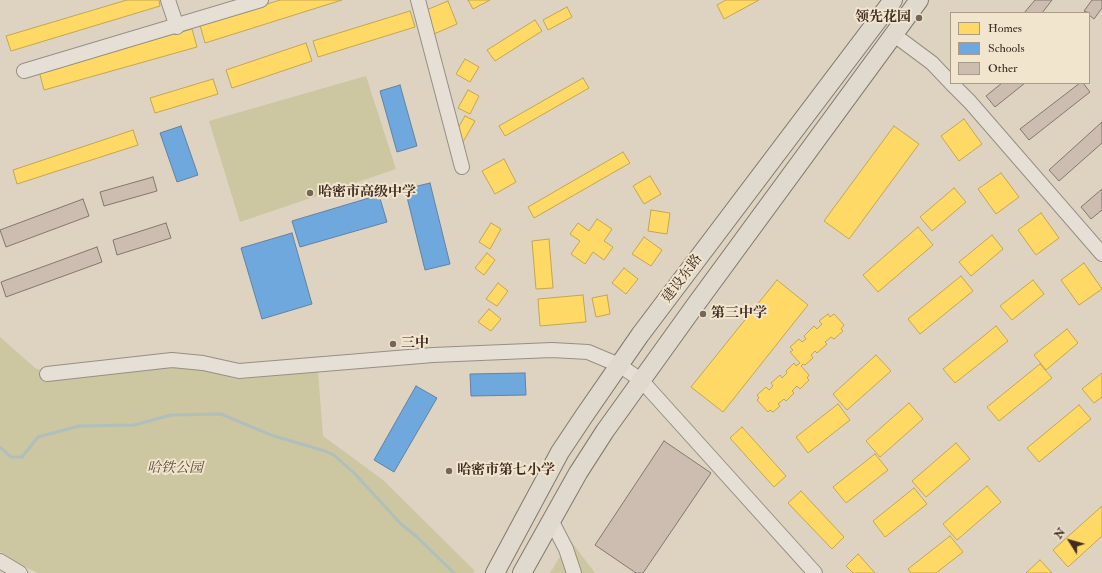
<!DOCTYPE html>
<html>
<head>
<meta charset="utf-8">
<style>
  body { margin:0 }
  #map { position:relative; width:1102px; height:573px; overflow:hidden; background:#ddd3c0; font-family:"IM FELL Double Pica",serif }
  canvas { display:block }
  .legend { position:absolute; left:950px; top:12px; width:140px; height:72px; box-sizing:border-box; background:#f1e5ce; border:1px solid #aa9b89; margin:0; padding:5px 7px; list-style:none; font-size:12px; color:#3f2b21 }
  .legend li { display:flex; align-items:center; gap:8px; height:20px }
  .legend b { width:20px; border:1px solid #aa9b89 }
  .north { position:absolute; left:1050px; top:521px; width:40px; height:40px; -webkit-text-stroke:3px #f1e5ce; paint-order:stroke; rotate:307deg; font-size:11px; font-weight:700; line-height:16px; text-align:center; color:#3f2b21 }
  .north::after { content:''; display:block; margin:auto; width:14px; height:18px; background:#3f2b21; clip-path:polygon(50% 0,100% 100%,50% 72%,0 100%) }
</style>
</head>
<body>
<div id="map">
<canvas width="1102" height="573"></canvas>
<ul class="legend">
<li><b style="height:11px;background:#ffd966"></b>Homes</li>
<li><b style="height:11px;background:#6fa8dc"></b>Schools</li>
<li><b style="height:11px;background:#ccbdb0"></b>Other</li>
</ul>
<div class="north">N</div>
</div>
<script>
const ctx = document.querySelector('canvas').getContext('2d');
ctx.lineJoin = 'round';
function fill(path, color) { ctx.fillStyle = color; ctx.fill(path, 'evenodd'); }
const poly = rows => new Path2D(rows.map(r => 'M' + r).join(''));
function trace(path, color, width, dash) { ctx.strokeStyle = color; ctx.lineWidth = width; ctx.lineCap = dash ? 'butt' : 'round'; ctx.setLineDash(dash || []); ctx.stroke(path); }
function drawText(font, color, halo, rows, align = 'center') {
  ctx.font = font + ' "IM FELL Double Pica","Noto Serif SC",serif'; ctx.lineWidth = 4; ctx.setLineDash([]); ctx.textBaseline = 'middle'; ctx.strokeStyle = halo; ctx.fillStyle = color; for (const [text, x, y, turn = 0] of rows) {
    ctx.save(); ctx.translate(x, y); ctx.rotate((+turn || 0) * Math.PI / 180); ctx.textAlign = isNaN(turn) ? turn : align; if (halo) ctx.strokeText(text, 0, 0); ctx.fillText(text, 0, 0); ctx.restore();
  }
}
const green = poly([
  [366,76,396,169,240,222,209,121],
  [0,337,35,368,61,378,173,366,195,368,238,379,318,372,323,436,383,480,475,571,473,573,38,573,17,563,0,551],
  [570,540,595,573,550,573]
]);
const homes = poly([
  [127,0,159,0,160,6,11,51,6,36,127,0],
  [280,0,342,0,205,43,200,25,280,0],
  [468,0,490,0,473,9,468,0],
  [726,0,759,0,724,19,717,5,726,0],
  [448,1,457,24,434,34,424,11,448,1],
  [567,7,572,17,548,30,543,20,567,7],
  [410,11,415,27,318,57,313,41,410,11],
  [535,20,542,31,495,61,487,50,535,20],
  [192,29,197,47,44,90,39,71,192,29],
  [306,43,312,61,232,88,226,70,306,43],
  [465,59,479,67,470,82,456,74,465,59],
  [583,78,589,88,505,136,499,126,583,78],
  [213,79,218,94,155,113,150,98,213,79],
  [468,90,479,96,470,114,458,108,468,90],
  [465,116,475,121,463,142,453,137,465,116],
  [964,119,982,144,959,161,941,136,964,119],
  [894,126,919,144,849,239,824,221,894,126],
  [133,130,138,145,17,184,13,170,133,130],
  [623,152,630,163,534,218,528,207,623,152],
  [504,159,516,182,495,194,482,171,504,159],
  [1001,173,1019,197,996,214,978,189,1001,173],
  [650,176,661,194,644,204,633,186,650,176],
  [954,188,966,202,932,231,920,217,954,188],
  [651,210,670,213,667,234,648,231,651,210],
  [1041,213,1059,238,1036,255,1018,230,1041,213],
  [597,219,612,229,604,241,613,247,604,260,593,252,585,264,571,254,580,241,570,234,578,223,589,231,597,219],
  [491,223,501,229,490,249,479,242,491,223],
  [918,227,933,245,878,292,863,275,918,227],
  [992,235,1003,249,971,276,959,262,992,235],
  [644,237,662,250,651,266,632,254,644,237],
  [549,239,553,288,536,289,532,241,549,239],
  [487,253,495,260,484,275,475,268,487,253],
  [1084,263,1102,289,1079,305,1061,280,1084,263],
  [624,268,638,279,626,294,612,283,624,268],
  [961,276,973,291,920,334,908,319,961,276],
  [777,280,808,305,723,412,691,387,777,280],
  [1033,280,1044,294,1012,320,1000,306,1033,280],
  [498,283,508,291,497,306,486,299,498,283],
  [583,295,586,322,540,326,538,299,583,295],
  [607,295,610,314,596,317,592,298,607,295],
  [489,309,501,319,491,331,478,322,489,309],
  [828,314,830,317,834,314,844,325,841,329,843,331,834,339,831,337,825,342,827,344,817,353,815,351,811,355,813,358,805,365,803,364,801,366,809,375,807,378,809,380,800,389,797,386,792,391,794,393,786,401,784,399,778,404,780,406,773,412,770,410,768,412,757,400,759,398,757,395,766,387,769,390,773,386,771,383,780,375,782,378,787,373,786,371,794,363,796,366,800,363,790,352,793,350,790,347,799,339,802,342,806,339,804,336,814,326,817,329,822,324,819,321,828,314],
  [996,326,1008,341,955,383,943,369,996,326],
  [1067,329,1078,343,1046,370,1034,355,1067,329],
  [876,355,891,371,847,410,833,394,876,355],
  [1040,364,1052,378,999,421,987,407,1040,364],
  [1102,373,1102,397,1094,403,1082,389,1102,373],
  [909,403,923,419,880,457,866,441,909,403],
  [838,404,850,420,808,453,796,437,838,404],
  [1079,405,1091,419,1039,462,1027,448,1079,405],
  [742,427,786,476,774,487,730,438,742,427],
  [956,443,970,459,926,497,912,481,956,443],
  [875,454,888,470,846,503,833,487,875,454],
  [987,486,1001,502,957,540,943,524,987,486],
  [914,488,927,504,885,537,873,521,914,488],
  [801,491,844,537,832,549,788,503,801,491],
  [1102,506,1102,536,1068,567,1053,550,1102,506],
  [950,536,963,552,936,573,911,573,908,569,950,536],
  [858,554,875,573,853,573,846,566,858,554],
  [1040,560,1052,573,1026,573,1040,560]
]);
const schools = poly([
  [400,85,417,146,397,152,380,91,400,85],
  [181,126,198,175,177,182,160,133,181,126],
  [430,183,450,264,425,270,405,189,430,183],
  [379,195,387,222,300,247,292,221,379,195],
  [292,233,312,304,262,319,241,248,292,233],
  [525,373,526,395,471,396,470,374,525,373],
  [416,386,437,398,394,472,374,460,416,386]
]);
const stream = poly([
  [0,447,11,457,22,457,38,437,79,426,134,425,171,415,221,414,271,435,325,451,334,455,355,474,401,524,416,536,454,573]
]);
const building = poly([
  [1035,0,1052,0,1042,13,1024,13,1035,0],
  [1092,0,1102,0,1102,8,1094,19,1089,15,1089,13,1084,11,1092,0],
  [1002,83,1025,83,995,107,986,96,1002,83],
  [1080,83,1083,83,1090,92,1029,140,1020,129,1080,83],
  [1102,122,1102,143,1059,181,1049,170,1102,122],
  [153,177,157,191,104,206,100,192,153,177],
  [1102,189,1102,210,1091,219,1081,207,1102,189],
  [83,199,89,216,6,247,0,230,83,199],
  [166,223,171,238,117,255,113,240,166,223],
  [97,247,102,262,6,297,1,282,97,247],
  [664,441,711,473,643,573,636,573,595,545,664,441]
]);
const minor = poly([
  [168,0,177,27],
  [418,0,462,167],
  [893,34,932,63,951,83],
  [24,71,261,0],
  [951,83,970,102,1102,254],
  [47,374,172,360,203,363,239,371,433,355,552,350,588,352,619,365,641,380,815,573],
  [551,520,566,549,574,573],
  [0,561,20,573]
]);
const major = poly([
  [495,573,560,452,584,416,640,335,893,0],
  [522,573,578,473,605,431,694,307,919,0]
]);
const markers = [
  [919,18,4,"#766659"],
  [310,193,4,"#766659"],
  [703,314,4,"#766659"],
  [393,344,4,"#766659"],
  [449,471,4,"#766659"]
];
const poiNames = [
  ["领先花园",911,18,"right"],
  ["哈密市高级中学",318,193],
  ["第三中学",711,314],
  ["三中",401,344],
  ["哈密市第七小学",457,471]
];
const streetNames = [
  ["建设东路",683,279,-53]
];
const parkNames = [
  ["哈铁公园",175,469]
];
fill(green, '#ccc6a1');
fill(homes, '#ffd966');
trace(homes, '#c5a551', 1);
fill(schools, '#6fa8dc');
trace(schools, '#6182a4', 1);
trace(stream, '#b1bfbb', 3);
fill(building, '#ccbdb0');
trace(building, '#81786e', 1);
trace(minor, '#978f84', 16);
trace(major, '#81786e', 20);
trace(minor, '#e5dfd5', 14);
trace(major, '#e0dace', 18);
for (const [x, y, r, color] of markers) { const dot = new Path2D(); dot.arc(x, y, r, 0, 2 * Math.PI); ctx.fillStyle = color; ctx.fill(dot); trace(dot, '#f1e5ce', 1.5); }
drawText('bold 14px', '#3f2b21', '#f1e5ce', poiNames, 'left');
drawText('14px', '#3f2b21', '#f1e5ce', streetNames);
drawText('italic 14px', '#594836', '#f1e5ce', parkNames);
</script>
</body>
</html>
